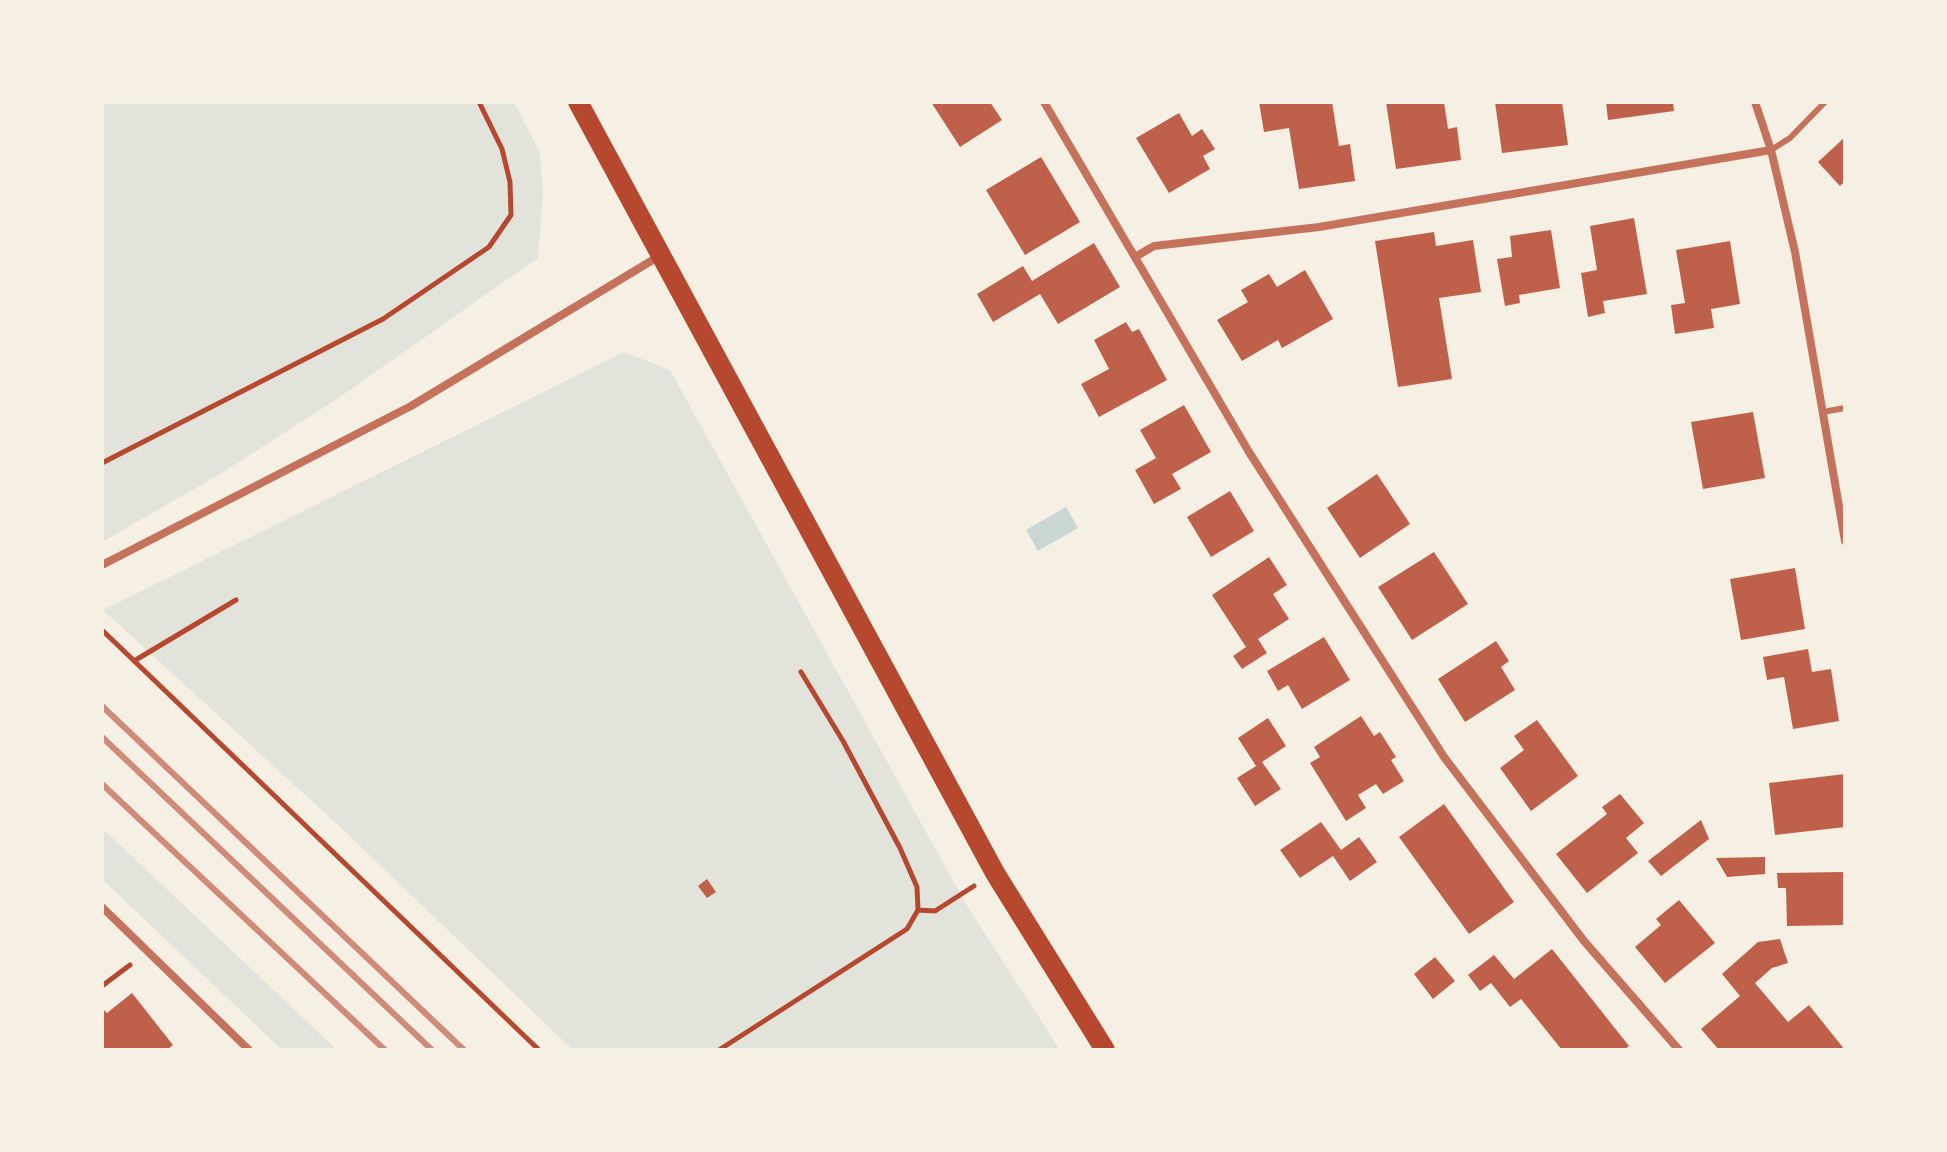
<!DOCTYPE html>
<html>
<head>
<meta charset="utf-8">
<style>
  body { margin:0 }
  #map { position:relative; width:1947px; height:1152px; overflow:hidden; background:#f6efe4; font-family:Lato,sans-serif }
  canvas { display:block }
  .frame { position:absolute; inset:0; border:104px solid #f6efe4; pointer-events:none }
</style>
</head>
<body>
<div id="map">
<canvas width="1947" height="1152"></canvas>
<div class="frame"></div>
</div>
<script>
const ctx = document.querySelector('canvas').getContext('2d');
ctx.lineJoin = 'round';
function fill(path, color) { ctx.fillStyle = color; ctx.fill(path, 'evenodd'); }
const poly = rows => new Path2D(rows.map(r => 'M' + r).join(''));
function trace(path, color, width, dash) { ctx.strokeStyle = color; ctx.lineWidth = width; ctx.lineCap = dash ? 'butt' : 'round'; ctx.setLineDash(dash || []); ctx.stroke(path); }
const green = poly([
  [102,102,514,102,540,153,543,194,538,258,337,399,222,473,102,542],
  [624,352,670,370,966,904,1060,1050,573,1050,338,825,103,610],
  [102,828,262,979,337,1050,282,1050,102,879]
]);
const water = poly([
  [1066,507,1078,528,1038,551,1026,530]
]);
const building = poly([
  [931,102,990,102,1002,120,960,147],
  [1259,102,1332,102,1339,146,1350,144,1355,181,1299,189,1289,128,1264,132],
  [1386,102,1444,102,1448,129,1457,127,1461,160,1396,169],
  [1495,102,1562,102,1568,145,1502,153],
  [1606,102,1673,102,1674,111,1608,120],
  [1179,113,1192,136,1202,129,1215,149,1203,156,1210,169,1169,193,1136,138],
  [1845,137,1845,181,1840,186,1818,162],
  [1041,157,1080,222,1025,255,986,190],
  [1634,218,1647,294,1603,301,1605,313,1588,317,1581,273,1597,270,1590,226],
  [1551,230,1560,288,1519,295,1520,303,1505,306,1497,259,1512,257,1510,236],
  [1434,232,1436,246,1473,240,1481,292,1439,298,1452,379,1398,387,1375,241],
  [1730,241,1740,304,1711,309,1714,328,1675,334,1671,305,1685,303,1676,250],
  [1094,243,1120,287,1058,324,1040,294,993,322,977,294,1023,266,1032,281],
  [1305,270,1333,319,1282,348,1278,340,1242,361,1217,320,1248,302,1241,290,1269,274,1277,287],
  [1126,322,1132,332,1139,329,1167,380,1099,417,1081,384,1109,369,1094,340],
  [1184,405,1211,452,1172,474,1181,489,1154,504,1135,470,1156,458,1140,430],
  [1753,412,1765,478,1703,489,1691,422],
  [1377,474,1410,524,1360,558,1327,508],
  [1230,491,1254,531,1211,557,1187,517],
  [1434,552,1468,604,1412,640,1378,587],
  [1269,557,1287,585,1273,594,1289,619,1258,639,1267,653,1242,669,1233,656,1246,647,1212,595],
  [1795,568,1805,629,1741,640,1730,579],
  [1324,637,1350,680,1302,709,1288,685,1278,691,1267,671],
  [1496,641,1509,661,1501,667,1515,690,1465,722,1438,679],
  [1808,649,1812,672,1831,669,1839,721,1793,729,1784,677,1767,680,1763,657],
  [1361,716,1374,736,1380,732,1396,757,1391,760,1404,781,1383,794,1376,784,1358,795,1366,808,1346,821,1310,763,1320,757,1314,747],
  [1268,718,1286,746,1262,762,1281,789,1255,806,1237,778,1256,766,1238,738],
  [1537,720,1578,776,1531,811,1500,768,1524,750,1514,736],
  [1845,774,1845,827,1775,835,1769,783],
  [1620,794,1644,823,1626,838,1638,853,1587,893,1556,854,1607,814,1602,807],
  [1444,804,1514,902,1469,934,1399,837],
  [1701,820,1709,839,1661,876,1648,861],
  [1321,822,1341,850,1359,837,1377,862,1350,881,1333,856,1300,878,1280,850],
  [1765,857,1765,874,1727,877,1716,858],
  [1845,872,1845,925,1787,926,1786,888,1778,888,1777,873],
  [707,879,716,892,707,898,698,886],
  [1679,900,1715,943,1665,983,1635,947,1661,925,1656,919],
  [1780,939,1788,963,1772,968,1755,983,1788,1022,1809,1005,1845,1050,1719,1050,1701,1029,1740,996,1722,974,1758,942],
  [1552,949,1629,1046,1624,1050,1562,1050,1521,999,1510,1007,1491,983,1480,991,1468,975,1494,955,1514,979],
  [1435,957,1455,981,1433,999,1414,974],
  [132,993,173,1045,167,1050,102,1050,102,1008,107,1013]
]);
const path = poly([
  [102,463,383,319,489,247,511,215,510,182,502,149,479,102],
  [102,630,539,1050],
  [134,661,236,600],
  [918,910,935,911,974,886],
  [102,986,130,965],
  [719,1050,907,929,918,910,917,887,900,848,843,741,801,672]
]);
const service = poly([
  [1771,150,1790,138,1825,102],
  [1823,412,1845,408]
]);
const minor = poly([
  [1044,102,1249,452,1444,757,1584,941,1679,1050],
  [1755,102,1771,150,1795,252,1845,541],
  [1135,257,1154,246,1319,227,1771,150],
  [102,565,411,406,661,255],
  [102,907,249,1050]
]);
const primary = poly([
  [578,102,995,873,1105,1050]
]);
const rail = poly([
  [102,706,464,1050],
  [102,737,432,1050],
  [102,784,385,1050]
]);
fill(green, '#e2e4dc');
fill(water, '#c9d6d2');
fill(building, '#bf614a');
trace(path, '#b5482f', 5);
trace(service, '#c5725c', 6);
trace(minor, '#c5725c', 8);
trace(primary, '#b5482f', 20);
trace(rail, '#cf8b77', 6);
</script>
</body>
</html>
